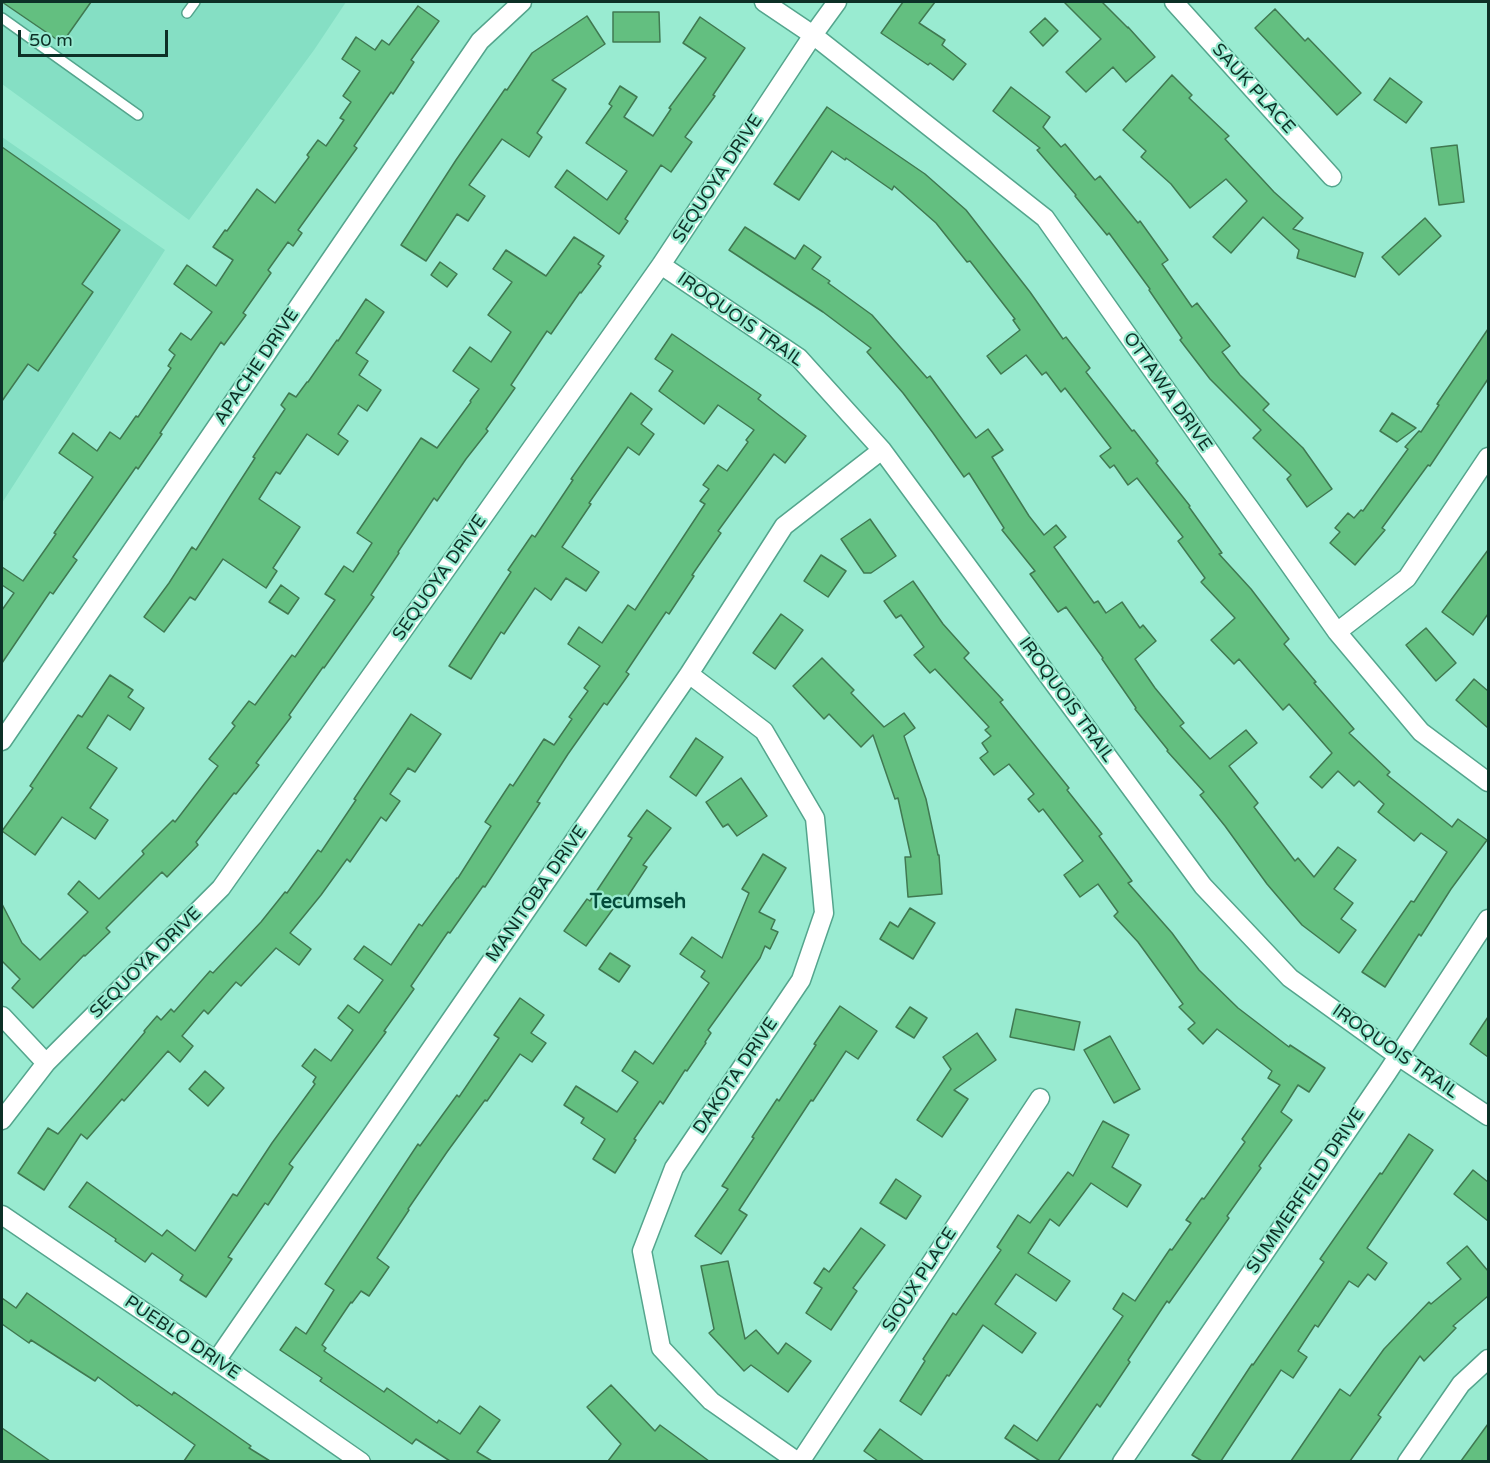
<!DOCTYPE html>
<html>
<head>
<meta charset="utf-8">
<style>
  body { margin:0 }
  #map { position:relative; width:1490px; height:1463px; overflow:hidden; background:#99ebd1; font-family:"Varela Round",sans-serif }
  canvas { display:block }
  .frame { position:absolute; inset:0; border:3px solid #0d3026; pointer-events:none }
  .scale { position:absolute; left:18px; top:30px; width:150px; height:27px; box-sizing:border-box; border:3px solid #0d3026; border-top:0; padding-left:8px; font-size:18px; line-height:21px; white-space:nowrap; color:#0d3026; -webkit-text-stroke:4px #99ebd1; paint-order:stroke }
</style>
</head>
<body>
<div id="map">
<canvas width="1490" height="1463"></canvas>
<div class="frame"></div>
<div class="scale">50 m</div>
</div>
<script>
const ctx = document.querySelector('canvas').getContext('2d');
ctx.lineJoin = 'round';
function fill(path, color) { ctx.fillStyle = color; ctx.fill(path, 'evenodd'); }
const poly = rows => new Path2D(rows.map(r => 'M' + r).join(''));
function trace(path, color, width, dash) { ctx.strokeStyle = color; ctx.lineWidth = width; ctx.lineCap = dash ? 'butt' : 'round'; ctx.setLineDash(dash || []); ctx.stroke(path); }
function drawText(font, color, halo, rows, align = 'center') {
  ctx.font = font + ' "Varela Round",sans-serif'; ctx.lineWidth = 4.5; ctx.setLineDash([]); ctx.textBaseline = 'middle'; ctx.strokeStyle = halo; ctx.fillStyle = color; for (const [text, x, y, turn = 0] of rows) {
    ctx.save(); ctx.translate(x, y); ctx.rotate((+turn || 0) * Math.PI / 180); ctx.textAlign = isNaN(turn) ? turn : align; if (halo) ctx.strokeText(text, 0, 0); ctx.fillText(text, 0, 0); ctx.restore();
  }
}
const built = poly([
  [2,2,346,2,314,50,189,220,2,84],
  [2,137,165,250,2,503]
]);
const building = poly([
  [2,2,91,2,62,43,2,2],
  [903,2,935,2,919,23,945,40,942,45,966,64,953,80,930,63,928,65,881,33,903,2],
  [1064,2,1102,2,1128,28,1128,27,1155,57,1126,82,1113,67,1086,92,1066,72,1101,39,1064,2],
  [418,6,439,21,411,60,414,62,393,94,391,92,354,146,357,148,298,230,302,233,293,246,288,242,268,270,271,273,243,313,246,315,224,345,221,342,160,433,162,434,138,469,136,467,73,557,77,560,53,594,50,592,2,663,2,610,14,593,2,585,2,567,23,581,56,534,54,533,93,477,59,453,73,433,97,451,110,432,120,439,136,416,138,417,171,368,168,366,175,355,169,350,181,333,191,340,212,312,174,284,187,265,216,286,233,260,213,247,225,230,227,231,257,189,275,203,309,157,307,155,318,140,326,146,344,120,340,118,351,102,343,96,360,71,342,59,356,37,375,50,382,40,389,45,418,6],
  [1275,9,1305,41,1308,38,1361,93,1337,115,1255,28,1275,9],
  [613,12,659,12,660,42,613,42,613,12],
  [587,16,605,44,552,80,566,89,537,133,542,137,529,157,502,139,469,185,485,196,468,221,457,214,426,261,401,245,456,160,505,89,507,90,532,53,587,16],
  [700,17,745,48,713,95,715,96,685,137,692,142,671,172,661,165,625,219,628,221,619,234,555,187,567,170,607,200,627,171,586,143,612,106,609,104,620,86,637,97,624,117,653,136,671,109,669,108,706,58,683,43,700,17],
  [1045,18,1058,31,1043,46,1030,32,1045,18],
  [1172,75,1192,95,1189,98,1229,136,1225,139,1274,192,1303,218,1293,229,1363,253,1355,277,1297,258,1299,250,1263,217,1231,253,1213,237,1247,201,1226,179,1190,208,1171,184,1141,157,1146,151,1123,130,1172,75],
  [1390,78,1422,102,1406,123,1374,100,1390,78],
  [1011,87,1050,117,1043,127,1061,147,1065,144,1095,180,1100,176,1138,223,1140,221,1168,260,1162,264,1192,307,1197,303,1230,346,1222,352,1240,375,1269,404,1263,410,1303,448,1332,489,1307,507,1287,479,1291,475,1253,438,1261,430,1210,379,1180,340,1182,338,1149,290,1150,289,1109,233,1107,235,1075,196,1076,195,1037,150,1040,148,993,111,1011,87],
  [827,107,925,174,966,210,1030,292,1063,339,1066,337,1090,368,1086,372,1132,431,1134,430,1158,461,1156,463,1190,506,1189,507,1222,553,1219,554,1251,589,1289,639,1284,644,1316,682,1314,683,1354,729,1349,733,1390,772,1387,775,1452,827,1458,819,1487,840,1451,889,1421,936,1419,934,1385,987,1362,972,1411,901,1414,902,1447,852,1421,833,1414,841,1378,812,1384,804,1359,781,1354,786,1338,771,1322,788,1310,777,1332,753,1289,704,1283,710,1239,659,1234,664,1211,640,1235,618,1201,582,1205,578,1178,541,1183,537,1137,478,1128,485,1114,465,1110,468,1100,456,1111,448,1065,388,1061,392,1046,372,1042,375,1026,355,1001,374,987,356,1020,330,1013,320,1015,319,970,261,967,262,936,223,894,186,892,190,846,158,845,160,832,151,799,200,774,184,827,107],
  [1457,145,1464,202,1439,205,1431,148,1457,145],
  [2,147,120,230,82,284,93,292,38,371,28,364,2,401,2,147],
  [1425,218,1441,236,1399,275,1382,257,1425,218],
  [745,227,795,259,804,245,821,257,812,269,830,281,828,283,872,315,927,378,930,376,976,438,988,429,1003,450,992,457,1029,516,1044,535,1056,525,1066,537,1054,547,1094,603,1098,601,1106,613,1122,602,1140,628,1143,625,1156,641,1135,659,1155,688,1184,723,1180,726,1210,759,1246,730,1257,743,1229,766,1258,803,1254,807,1295,861,1298,858,1314,877,1338,847,1356,860,1334,889,1353,903,1341,919,1356,930,1339,953,1302,925,1267,884,1225,826,1200,795,1204,792,1167,751,1168,750,1135,709,1136,708,1102,659,1103,658,1066,607,1058,612,1030,574,1035,571,1002,530,1004,528,969,473,964,477,933,433,903,393,867,352,871,348,823,312,729,250,745,227],
  [574,237,604,256,598,264,601,266,581,293,580,292,551,334,547,331,511,385,515,388,486,429,488,431,466,459,437,501,434,498,398,552,399,553,371,595,374,597,324,668,323,667,289,715,291,717,256,763,259,765,236,794,234,793,196,842,198,845,167,877,162,872,106,928,110,932,85,956,84,955,33,1008,12,988,20,979,2,961,2,904,22,943,40,960,88,912,68,894,79,881,99,899,144,854,142,851,173,820,175,822,218,766,209,759,235,726,232,723,249,701,255,705,292,655,295,657,335,600,325,594,344,566,353,572,372,543,357,533,421,438,437,448,471,402,470,401,479,389,453,371,470,347,491,362,511,332,488,315,512,282,493,269,506,250,546,276,574,237],
  [440,262,457,274,447,287,431,275,440,262],
  [366,299,384,312,356,353,368,361,359,375,381,390,367,411,358,405,338,434,348,441,338,455,307,434,280,474,276,472,259,499,300,527,273,568,277,571,266,588,223,559,195,600,190,597,164,632,144,617,169,583,192,547,196,550,231,495,255,458,253,457,285,409,281,405,289,393,296,397,307,382,308,382,337,340,338,341,366,299],
  [1488,329,1488,379,1430,466,1428,465,1382,528,1385,530,1355,565,1330,543,1340,532,1335,528,1348,513,1354,518,1361,510,1363,511,1408,449,1405,447,1419,431,1421,432,1439,405,1437,404,1488,329],
  [672,334,761,395,758,399,806,436,785,463,774,454,718,531,721,533,692,575,694,576,669,614,666,612,626,672,629,674,607,705,604,703,568,754,537,802,540,803,485,887,483,886,450,933,448,932,411,986,414,989,384,1031,386,1032,289,1164,293,1167,268,1205,265,1203,228,1257,232,1259,206,1297,180,1280,183,1275,152,1253,145,1262,115,1241,116,1239,69,1207,87,1182,162,1236,167,1230,195,1251,233,1194,237,1196,272,1143,315,1084,313,1082,316,1077,302,1066,315,1049,331,1061,353,1030,338,1018,348,1005,359,1013,383,980,354,959,364,946,391,965,419,924,422,926,457,878,458,878,491,826,485,822,510,784,513,786,544,739,554,745,572,719,569,717,588,691,584,688,600,666,568,644,579,627,602,643,628,605,635,610,705,504,700,501,709,489,703,485,718,465,727,471,748,442,746,440,754,430,718,405,704,424,659,391,673,371,655,359,672,334],
  [631,393,652,409,641,424,654,434,639,455,628,447,589,503,591,504,562,547,599,572,586,591,566,578,551,600,535,588,504,634,501,632,471,679,449,666,511,572,508,570,532,535,535,537,573,480,571,479,631,393],
  [1392,413,1416,428,1397,442,1380,431,1392,413],
  [870,519,896,556,871,573,864,573,841,539,870,519],
  [1488,550,1488,614,1473,635,1442,612,1488,550],
  [821,555,846,571,828,597,804,581,821,555],
  [913,581,943,624,969,653,964,658,1003,700,1000,702,1069,788,1067,790,1102,834,1099,836,1132,881,1128,883,1172,933,1199,970,1238,1008,1289,1047,1290,1045,1325,1068,1309,1092,1298,1085,1281,1112,1292,1120,1259,1166,1261,1168,1227,1216,1229,1218,1169,1303,1167,1301,1128,1360,1130,1362,1100,1407,1097,1404,1058,1461,1040,1461,1005,1438,1014,1425,1037,1441,1123,1316,1113,1309,1123,1293,1135,1301,1170,1249,1172,1250,1191,1223,1186,1220,1202,1198,1204,1199,1245,1142,1242,1139,1280,1085,1268,1078,1272,1071,1217,1029,1203,1044,1188,1029,1195,1023,1179,1007,1183,1004,1138,942,1114,916,1118,912,1098,884,1080,897,1064,875,1083,861,1043,809,1039,812,1028,799,1034,794,1009,764,994,775,980,758,988,752,982,743,991,736,985,730,989,727,935,669,930,673,914,655,924,647,901,615,896,618,884,601,913,581],
  [281,585,299,598,288,614,269,602,281,585],
  [781,614,803,630,775,669,753,653,781,614],
  [1426,628,1456,663,1436,681,1406,645,1426,628],
  [822,658,854,690,851,693,884,727,904,713,915,728,904,736,926,799,938,855,939,855,942,894,908,897,905,857,911,857,898,798,895,799,873,735,861,747,829,714,824,719,793,686,822,658],
  [110,675,133,690,128,697,144,708,130,730,108,715,87,748,117,768,90,808,108,820,95,839,62,817,35,855,2,831,33,788,30,786,78,715,82,717,110,675],
  [1474,679,1488,691,1488,728,1456,700,1474,679],
  [411,714,441,734,415,772,408,768,390,794,400,801,386,821,381,817,350,862,347,859,321,895,290,933,311,949,299,965,276,948,241,986,236,982,208,1014,204,1010,182,1036,193,1046,180,1062,168,1051,124,1101,122,1099,87,1139,81,1134,44,1190,18,1173,48,1128,58,1134,145,1032,144,1031,157,1016,161,1020,171,1009,174,1012,210,971,213,973,261,922,285,892,287,893,318,850,321,852,356,800,354,799,411,714],
  [696,738,723,757,696,796,670,777,696,738],
  [741,778,767,816,737,836,728,824,723,827,706,802,741,778],
  [647,810,671,828,643,865,647,867,622,905,618,902,586,946,564,931,587,899,590,901,632,838,628,836,647,810],
  [763,854,786,868,759,912,775,920,771,929,778,932,770,949,765,946,760,958,708,1030,711,1033,705,1042,706,1043,687,1071,685,1070,663,1104,660,1101,634,1139,636,1140,615,1173,593,1159,605,1139,581,1123,584,1118,564,1105,576,1086,617,1112,638,1082,622,1071,635,1051,653,1064,709,983,701,977,705,971,680,954,692,937,722,958,749,893,742,889,763,854],
  [910,908,935,923,913,959,880,939,890,922,898,927,910,908],
  [610,953,630,966,619,982,599,969,610,953],
  [520,998,544,1015,531,1033,546,1043,532,1062,520,1054,487,1101,485,1100,447,1152,408,1209,409,1210,377,1258,389,1267,369,1296,361,1291,352,1303,351,1302,322,1345,326,1348,324,1351,384,1392,387,1388,437,1423,439,1420,460,1434,480,1406,500,1420,477,1452,492,1461,450,1461,416,1439,412,1444,320,1381,322,1378,280,1350,296,1327,306,1334,334,1290,325,1284,418,1144,420,1146,457,1095,459,1097,499,1038,494,1035,520,998],
  [840,1006,877,1031,858,1059,846,1051,813,1101,811,1100,739,1210,747,1215,721,1254,695,1236,728,1189,722,1186,754,1138,752,1137,777,1099,779,1101,816,1045,814,1044,840,1006],
  [910,1007,927,1018,914,1038,896,1027,910,1007],
  [1016,1009,1080,1022,1074,1050,1010,1037,1016,1009],
  [1488,1017,1488,1057,1470,1044,1488,1017],
  [977,1033,996,1060,954,1090,968,1099,942,1137,917,1120,951,1069,943,1057,977,1033],
  [1110,1036,1140,1089,1114,1103,1084,1050,1110,1036],
  [205,1071,224,1088,208,1106,189,1089,205,1071],
  [1103,1121,1129,1135,1112,1167,1141,1185,1127,1207,1091,1183,1059,1226,1050,1219,1028,1253,1070,1281,1056,1301,1016,1274,995,1304,1036,1333,1022,1353,983,1325,949,1376,947,1375,921,1415,900,1401,925,1361,923,1359,953,1313,956,1315,1001,1250,997,1247,1018,1215,1030,1223,1068,1172,1073,1176,1103,1121],
  [1409,1134,1433,1150,1367,1248,1387,1263,1375,1280,1368,1274,1358,1287,1349,1281,1318,1327,1315,1325,1298,1351,1307,1357,1293,1378,1281,1370,1221,1461,1202,1461,1192,1455,1252,1364,1253,1365,1324,1262,1320,1259,1380,1173,1382,1174,1409,1134],
  [1473,1170,1488,1182,1488,1221,1454,1194,1473,1170],
  [896,1179,921,1196,906,1219,880,1203,896,1179],
  [861,1228,885,1245,853,1288,857,1291,831,1330,806,1313,822,1288,814,1283,824,1268,829,1272,861,1228],
  [1467,1246,1488,1271,1488,1296,1453,1326,1456,1328,1424,1361,1420,1356,1378,1415,1381,1417,1350,1461,1291,1461,1340,1389,1350,1396,1384,1349,1429,1302,1431,1304,1461,1279,1447,1263,1467,1246],
  [728,1261,745,1339,756,1330,778,1354,786,1343,811,1361,788,1392,751,1365,744,1371,709,1333,714,1329,701,1266,728,1261],
  [27,1293,172,1395,174,1392,251,1446,249,1448,270,1461,184,1461,195,1445,139,1405,137,1406,98,1377,95,1381,31,1340,29,1343,2,1324,2,1298,16,1308,27,1293],
  [611,1385,655,1431,660,1425,709,1461,608,1461,621,1444,587,1407,611,1385],
  [1488,1424,1488,1461,1461,1461,1488,1424],
  [2,1428,50,1461,2,1461,2,1428],
  [880,1429,924,1461,878,1461,864,1451,880,1429]
]);
const lane = poly([
  [187,13,195,2],
  [2,18,138,115]
]);
const street = poly([
  [764,2,813,35,1045,218,1337,632,1421,732,1488,782],
  [1174,2,1332,177],
  [661,265,799,358,882,450,1203,886,1290,978,1398,1056,1488,1116],
  [1337,632,1407,578,1488,457],
  [689,674,764,731,815,818,824,913,801,980,674,1168,642,1251,661,1348,711,1401,798,1462],
  [2,741,480,41,522,2],
  [2,1016,46,1063],
  [2,1120,46,1063,221,888,661,265,813,35,837,2],
  [2,1215,216,1361,361,1462],
  [216,1361,689,674,784,526,882,450],
  [800,1462,1040,1098],
  [1122,1462,1387,1073,1488,919],
  [1407,1462,1461,1384,1488,1359]
]);
const streetNames = [
  ["SAUK PLACE",1253,89,48],
  ["SEQUOYA DRIVE",718,179,-57],
  ["IROQUOIS TRAIL",740,320,35],
  ["APACHE DRIVE",257,367,-56],
  ["OTTAWA DRIVE",1167,392,55],
  ["SEQUOYA DRIVE",440,578,-55],
  ["IROQUOIS TRAIL",1066,700,54],
  ["MANITOBA DRIVE",537,894,-55],
  ["SEQUOYA DRIVE",146,963,-45],
  ["IROQUOIS TRAIL",1395,1052,35],
  ["DAKOTA DRIVE",736,1076,-56],
  ["SUMMERFIELD DRIVE",1306,1191,-56],
  ["SIOUX PLACE",920,1280,-57],
  ["PUEBLO DRIVE",182,1338,34]
];
const neighbourhoodNames = [
  ["Tecumseh",638,903]
];
fill(built, '#85dfc4');
fill(building, '#63bf80');
trace(building, '#407951', 1.5);
trace(lane, '#54a58d', 12);
trace(street, '#54a58d', 21);
trace(lane, '#fff', 9);
trace(street, '#fff', 18);
drawText('18px', '#0d3026', '#99ebd1', streetNames);
drawText('bold 20px', '#044c3c', '#99ebd1', neighbourhoodNames);
</script>
</body>
</html>
